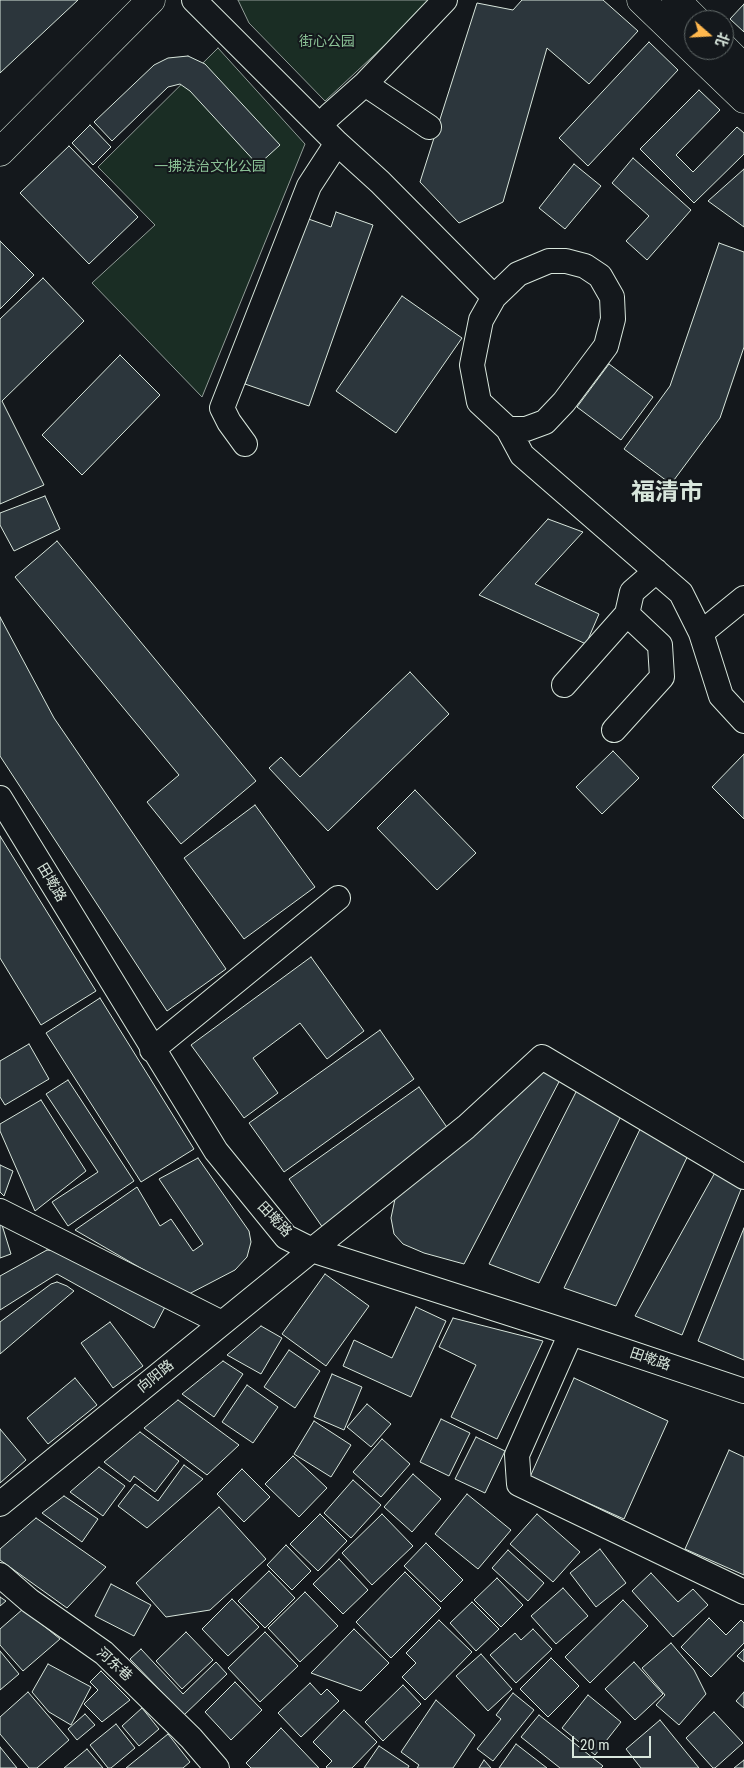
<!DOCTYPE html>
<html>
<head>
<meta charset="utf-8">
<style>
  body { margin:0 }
  #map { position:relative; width:744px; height:1768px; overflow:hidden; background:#14181c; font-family:"Roboto Condensed","Noto Sans SC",sans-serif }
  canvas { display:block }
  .north { position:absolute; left:684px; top:10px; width:50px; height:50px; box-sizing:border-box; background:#14181c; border:1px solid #626a69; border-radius:50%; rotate:109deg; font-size:14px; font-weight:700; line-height:20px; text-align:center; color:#d8e6dc }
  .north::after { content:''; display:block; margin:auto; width:18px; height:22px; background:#ffb74d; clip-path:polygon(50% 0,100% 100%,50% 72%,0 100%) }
  .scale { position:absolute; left:572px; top:1736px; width:79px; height:22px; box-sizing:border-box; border:2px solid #d8e6dc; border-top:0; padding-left:6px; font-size:15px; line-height:18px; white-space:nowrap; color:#d8e6dc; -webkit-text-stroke:4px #14181c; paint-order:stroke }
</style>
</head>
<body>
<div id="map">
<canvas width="744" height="1768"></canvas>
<div class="north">北</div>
<div class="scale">20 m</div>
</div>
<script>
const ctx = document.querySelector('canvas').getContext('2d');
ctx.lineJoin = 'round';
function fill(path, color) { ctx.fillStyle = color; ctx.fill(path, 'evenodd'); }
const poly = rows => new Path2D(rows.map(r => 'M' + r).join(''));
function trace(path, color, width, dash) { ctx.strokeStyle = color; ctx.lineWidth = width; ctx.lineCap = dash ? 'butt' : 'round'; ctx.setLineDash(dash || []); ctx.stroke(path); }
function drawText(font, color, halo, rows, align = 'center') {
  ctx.font = font + ' "Roboto Condensed","Noto Sans SC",sans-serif'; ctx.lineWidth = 4; ctx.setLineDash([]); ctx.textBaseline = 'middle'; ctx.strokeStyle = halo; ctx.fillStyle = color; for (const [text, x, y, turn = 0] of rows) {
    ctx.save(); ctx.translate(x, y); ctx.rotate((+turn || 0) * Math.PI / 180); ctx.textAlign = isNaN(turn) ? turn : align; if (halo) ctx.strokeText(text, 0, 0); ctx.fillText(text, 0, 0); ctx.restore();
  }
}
const green = poly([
  [238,0,433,0,325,101,249,23,238,0],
  [218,48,305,144,202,397,92,283,155,225,98,167,218,48]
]);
const building = poly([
  [0,0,78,0,0,73,0,0],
  [522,0,603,0,638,31,589,84,547,48,503,202,459,223,420,182,477,3,513,10,522,0],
  [744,4,744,32,730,19,744,4],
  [649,42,678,70,588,166,559,138,649,42],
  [188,56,205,64,280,145,258,165,190,91,180,84,168,87,112,141,94,122,154,65,168,58,188,56],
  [699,90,720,110,676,155,693,172,737,127,744,133,744,154,694,203,640,149,699,90],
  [90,125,111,147,93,165,72,143,90,125],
  [69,146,138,217,89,264,20,193,69,146],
  [633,158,691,210,647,260,626,241,649,216,612,183,633,158],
  [574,164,601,186,565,229,539,208,574,164],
  [744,169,744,227,708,201,744,169],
  [336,212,373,225,309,406,245,384,303,217,331,227,336,212],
  [0,241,34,275,0,309,0,241],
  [719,243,744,252,744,347,720,418,671,484,624,449,670,386,719,243],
  [43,278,84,321,2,401,44,485,0,504,0,319,43,278],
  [402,296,462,338,396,433,336,391,402,296],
  [120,355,160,395,82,475,42,435,120,355],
  [609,364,653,397,621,440,577,407,609,364],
  [45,496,60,529,14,551,0,525,0,513,45,496],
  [548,519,583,532,535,584,599,614,586,644,479,595,548,519],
  [57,541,256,781,181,844,147,802,179,775,15,577,57,541],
  [0,617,54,718,226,969,167,1011,0,756,0,617],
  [410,672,449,714,328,831,269,768,281,757,300,777,410,672],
  [613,751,639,778,602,814,576,787,613,751],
  [744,754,744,819,712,787,744,754],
  [415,790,476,853,437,890,377,828,415,790],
  [255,805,315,887,244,939,184,858,255,805],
  [0,836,96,991,41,1025,0,958,0,836],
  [311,957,364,1031,327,1059,300,1023,253,1058,278,1093,244,1118,191,1045,311,957],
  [100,998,194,1149,141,1182,46,1033,100,998],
  [380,1030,414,1079,284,1172,249,1123,380,1030],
  [29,1044,49,1079,5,1105,0,1097,0,1061,29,1044],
  [538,1065,561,1078,464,1264,424,1253,403,1244,394,1234,391,1218,395,1199,538,1065],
  [68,1080,134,1181,68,1226,52,1202,98,1172,46,1094,68,1080],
  [419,1087,453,1136,323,1228,289,1179,419,1087],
  [577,1090,622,1114,539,1283,489,1264,577,1090],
  [41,1100,86,1171,35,1211,0,1131,0,1124,41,1100],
  [643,1123,692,1147,616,1306,564,1288,643,1123],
  [198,1158,249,1231,251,1242,247,1257,235,1270,187,1295,75,1230,137,1187,160,1226,171,1219,193,1251,203,1244,159,1179,198,1158],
  [0,1165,13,1171,4,1196,0,1192,0,1165],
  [717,1169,744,1182,682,1335,635,1316,717,1169],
  [0,1224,2,1225,11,1254,0,1258,0,1224],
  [744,1228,744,1360,698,1341,744,1228],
  [47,1250,67,1252,165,1307,154,1328,57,1274,0,1310,0,1276,47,1250],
  [325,1274,369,1306,326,1366,282,1334,325,1274],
  [57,1282,67,1286,74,1291,0,1354,0,1322,51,1284,57,1282],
  [416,1307,446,1321,411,1397,343,1366,354,1340,392,1358,416,1307],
  [453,1318,543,1341,497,1439,451,1417,476,1365,439,1347,453,1318],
  [110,1322,143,1366,113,1388,81,1343,110,1322],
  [261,1326,282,1338,261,1374,227,1355,261,1326],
  [289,1350,320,1371,295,1408,264,1387,289,1350],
  [223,1361,243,1374,214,1417,182,1394,223,1361],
  [332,1374,362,1387,344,1430,314,1417,332,1374],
  [75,1378,97,1405,48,1444,27,1418,75,1378],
  [574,1378,668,1421,624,1519,530,1477,574,1378],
  [247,1385,278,1407,253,1443,222,1422,247,1385],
  [178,1400,239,1445,207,1475,144,1428,178,1400],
  [367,1404,391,1424,371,1447,347,1427,367,1404],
  [441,1419,470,1433,449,1476,420,1462,441,1419],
  [314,1421,351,1445,331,1477,294,1454,314,1421],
  [0,1429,26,1460,0,1483,0,1429],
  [140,1432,179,1461,155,1492,134,1476,130,1482,104,1462,140,1432],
  [476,1437,505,1451,485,1493,455,1479,476,1437],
  [382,1439,410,1464,381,1497,353,1472,382,1439],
  [729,1450,744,1457,744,1575,685,1549,729,1450],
  [293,1456,327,1488,299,1517,265,1484,293,1456],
  [184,1465,203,1479,147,1528,118,1506,135,1484,158,1501,184,1465],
  [99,1467,125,1486,103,1516,70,1492,99,1467],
  [242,1469,270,1497,244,1522,217,1494,242,1469],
  [413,1474,441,1499,412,1532,384,1507,413,1474],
  [353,1480,381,1505,351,1538,324,1513,353,1480],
  [467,1494,511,1530,478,1569,435,1534,467,1494],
  [64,1496,98,1519,82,1542,42,1513,64,1496],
  [219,1507,266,1559,210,1610,166,1617,136,1583,219,1507],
  [320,1514,347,1541,318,1571,290,1544,320,1514],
  [382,1514,413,1546,372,1585,342,1553,382,1514],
  [537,1514,580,1552,553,1582,510,1544,537,1514],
  [36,1518,106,1567,67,1608,0,1560,0,1549,36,1518],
  [426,1543,463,1580,441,1602,404,1566,426,1543],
  [286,1545,311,1571,292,1590,267,1565,286,1545],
  [600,1549,626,1583,596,1607,570,1573,600,1549],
  [508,1550,544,1583,528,1601,492,1568,508,1550],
  [339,1559,368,1590,343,1614,313,1584,339,1559],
  [269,1571,295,1598,265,1628,238,1601,269,1571],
  [405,1572,441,1608,391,1658,356,1622,405,1572],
  [651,1573,678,1602,693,1589,708,1605,673,1637,632,1591,651,1573],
  [497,1578,523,1605,501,1627,474,1600,497,1578],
  [111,1584,151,1605,134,1636,95,1616,111,1584],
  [563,1588,588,1616,556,1644,531,1616,563,1588],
  [305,1592,338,1626,300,1662,268,1628,305,1592],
  [0,1597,6,1601,0,1606,0,1597],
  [232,1599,259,1627,228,1656,202,1629,232,1599],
  [623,1600,648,1626,590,1683,565,1657,623,1600],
  [472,1602,499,1629,476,1651,450,1623,472,1602],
  [23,1609,60,1639,23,1671,0,1645,0,1629,23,1609],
  [709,1618,726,1635,741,1620,744,1623,744,1643,711,1677,681,1647,709,1618],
  [439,1620,472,1652,425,1700,402,1677,416,1663,406,1653,439,1620],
  [354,1629,389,1663,361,1691,311,1673,354,1629],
  [533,1629,552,1649,516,1683,490,1655,515,1633,521,1640,533,1629],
  [186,1632,213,1660,182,1689,156,1661,186,1632],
  [265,1632,298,1666,260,1702,228,1668,265,1632],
  [671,1643,694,1670,706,1694,679,1725,656,1705,665,1695,642,1668,671,1643],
  [141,1649,183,1694,216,1662,227,1674,184,1715,130,1659,141,1649],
  [744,1649,744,1662,737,1656,744,1649],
  [0,1651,19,1674,0,1690,0,1651],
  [481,1654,512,1689,488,1711,456,1676,481,1654],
  [551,1658,579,1686,548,1717,520,1689,551,1658],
  [634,1662,663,1694,635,1720,605,1689,634,1662],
  [48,1664,91,1687,71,1725,49,1712,32,1692,48,1664],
  [101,1671,130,1700,102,1722,84,1704,98,1690,90,1682,101,1671],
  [235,1682,262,1710,231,1740,205,1712,235,1682],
  [310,1683,321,1695,327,1689,339,1701,301,1737,278,1713,310,1683],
  [403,1685,421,1704,383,1741,365,1722,403,1685],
  [28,1692,69,1740,37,1768,29,1768,0,1734,0,1717,28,1692],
  [744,1692,744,1708,736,1701,744,1692],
  [513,1693,534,1710,493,1761,477,1749,501,1719,496,1715,513,1693],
  [588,1695,621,1722,595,1755,562,1728,588,1695],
  [436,1700,475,1735,453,1768,417,1768,419,1765,401,1752,436,1700],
  [142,1708,159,1729,139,1746,122,1726,142,1708],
  [344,1710,377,1742,352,1768,327,1768,326,1767,332,1761,313,1742,344,1710],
  [714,1712,743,1743,715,1768,713,1768,686,1738,714,1712],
  [85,1714,95,1725,77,1740,68,1729,85,1714],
  [539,1715,603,1766,601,1768,560,1768,521,1737,539,1715],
  [660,1720,699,1768,641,1768,626,1749,660,1720],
  [116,1724,135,1748,111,1768,108,1768,90,1745,116,1724],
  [281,1728,319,1768,251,1768,246,1763,281,1728],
  [168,1734,190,1762,183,1768,126,1768,168,1734],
  [516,1744,547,1768,499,1768,516,1744],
  [379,1746,409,1766,408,1768,364,1768,379,1746],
  [0,1747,17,1768,0,1768,0,1747],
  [87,1749,103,1768,64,1768,87,1749],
  [484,1760,491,1768,479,1768,484,1760],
  [744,1760,744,1768,734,1768,744,1760]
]);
const minor = poly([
  [194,0,337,143,380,182,494,297],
  [365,84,429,127],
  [320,126,330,115,365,84,445,0],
  [508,429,526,429,545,422,564,402,606,346,613,319,612,297,600,276,585,266,566,261,549,261,518,274,494,297,481,320,472,365,479,402,508,429,522,455,681,593,701,633,721,696,744,721],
  [245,444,229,422,222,408,309,186,337,143],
  [701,633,744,598],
  [564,685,627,614,632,592,656,571],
  [614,730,662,677,660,645,627,614],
  [0,798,216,1151,286,1237,312,1250,571,1333,744,1391],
  [152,1050,338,898],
  [0,1211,222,1323],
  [571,1333,517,1455,519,1484,744,1592],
  [0,1504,312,1250,466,1127,542,1057,744,1177],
  [0,1575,30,1601,104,1653,191,1738,217,1768]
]);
const primary = poly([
  [641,0,744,99],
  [676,0,696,20],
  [724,48,744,68],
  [0,152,151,0]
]);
const parkNames = [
  ["街心公园",327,42],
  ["一拂法治文化公园",210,167]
];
const streetNames = [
  ["田墘路",51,883,59],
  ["田墘路",274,1220,47],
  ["田墘路",650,1360,19],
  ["向阳路",156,1377,-39],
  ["河东巷",114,1665,42]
];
const townNames = [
  ["福清市",667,494]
];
fill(green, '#1a2d24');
trace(green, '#939e99', 1);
fill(building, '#2c363c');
trace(building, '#d8e6dc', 1);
trace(minor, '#d8e6dc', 26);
trace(primary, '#d8e6dc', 29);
trace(minor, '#14181c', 24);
trace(primary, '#14181c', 28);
drawText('14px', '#8ac095', '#14181c', parkNames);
drawText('14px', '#d8e6dc', '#14181c', streetNames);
drawText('bold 24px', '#d8e6dc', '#14181c', townNames);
</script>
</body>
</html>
